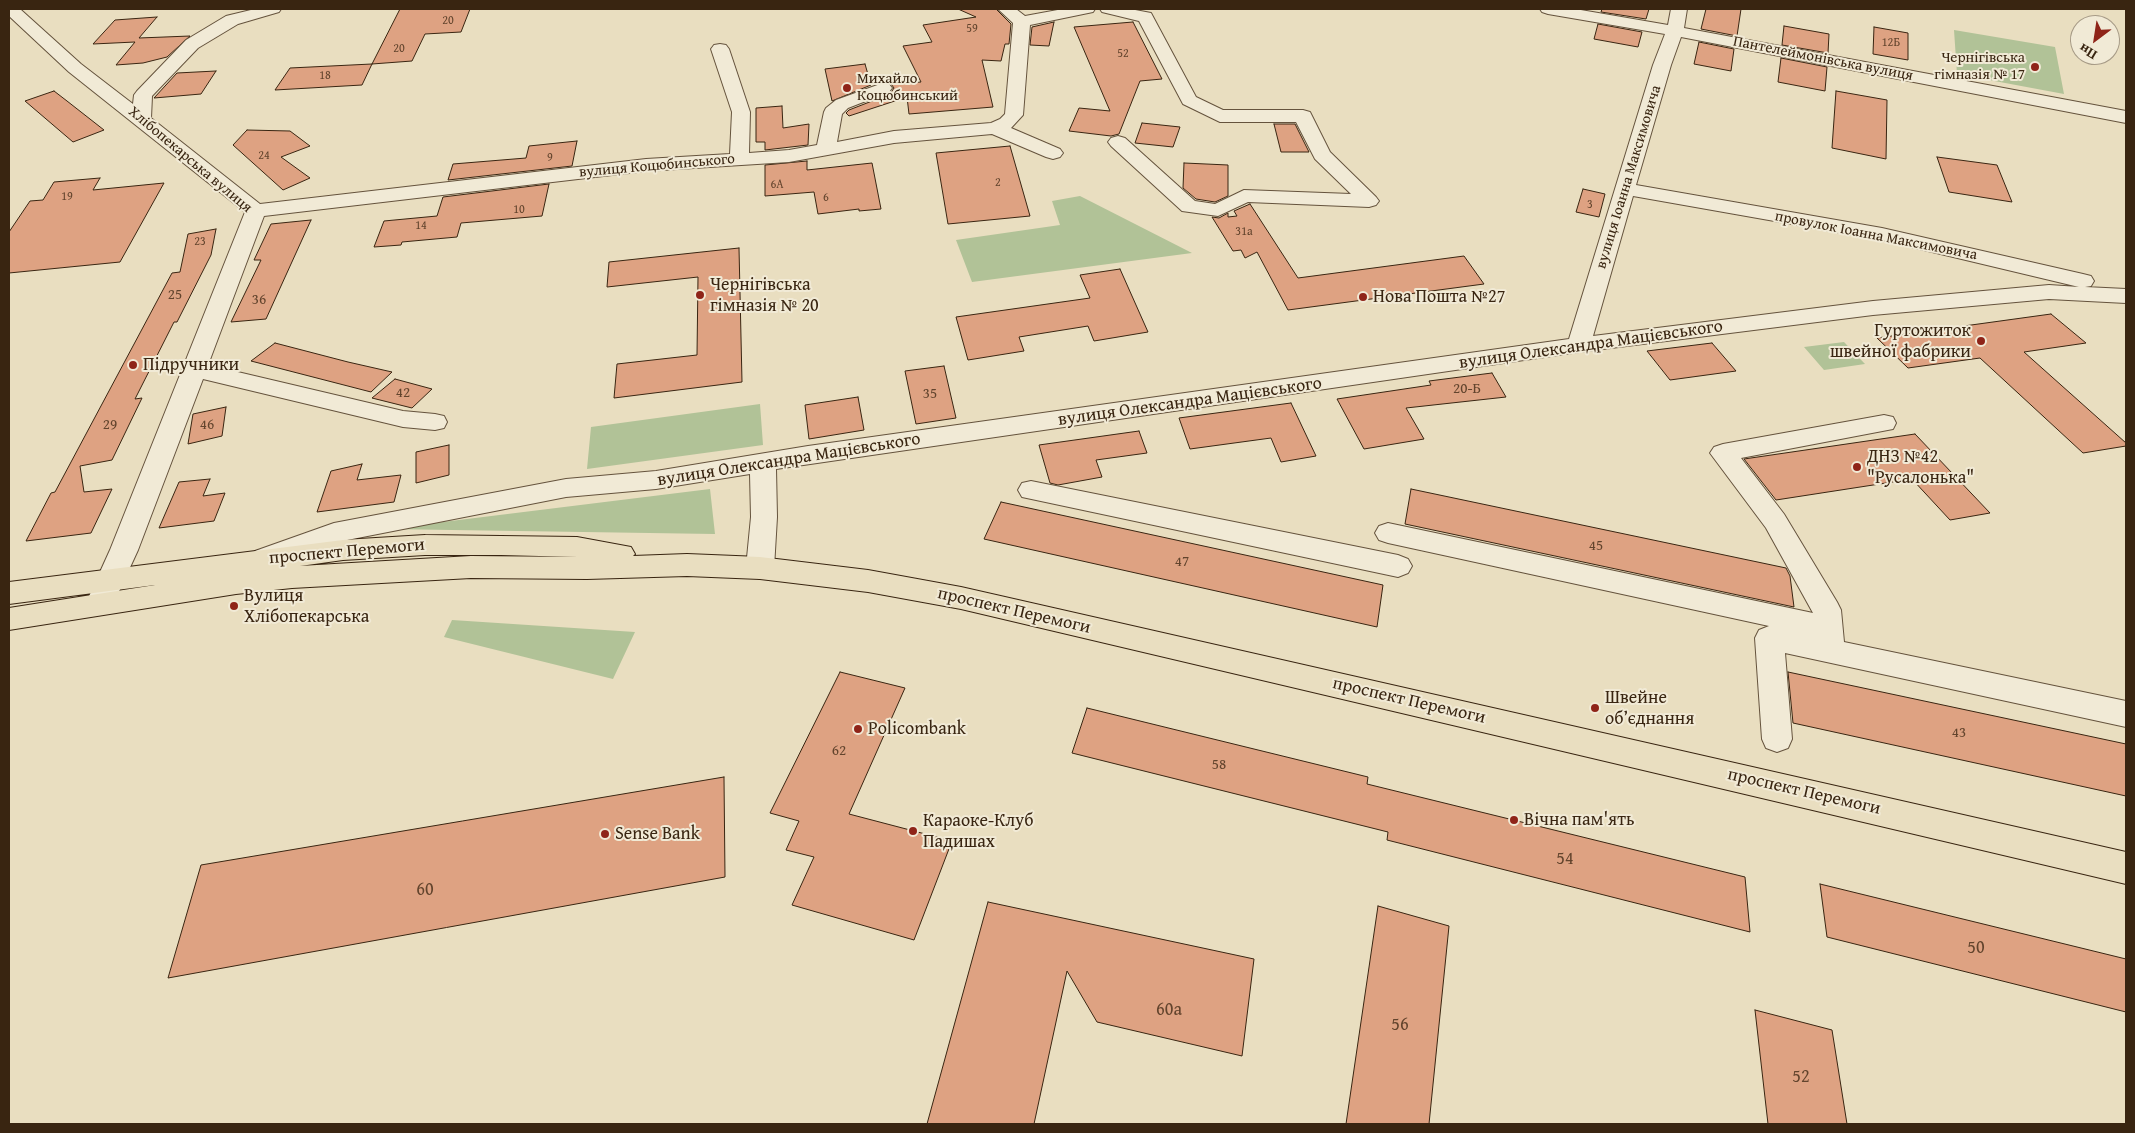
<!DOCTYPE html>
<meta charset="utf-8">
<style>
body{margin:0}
#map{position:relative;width:2135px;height:1133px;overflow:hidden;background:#e9dec0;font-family:"Gentium Book Plus",serif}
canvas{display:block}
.frame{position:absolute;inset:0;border:10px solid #392511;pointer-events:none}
.north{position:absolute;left:2070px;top:15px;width:50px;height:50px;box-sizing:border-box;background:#f1ead6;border:1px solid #a79b87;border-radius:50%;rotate:211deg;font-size:14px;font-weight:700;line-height:20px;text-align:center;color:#392511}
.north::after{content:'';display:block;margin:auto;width:18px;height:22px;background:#8f2418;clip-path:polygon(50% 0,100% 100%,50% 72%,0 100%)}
</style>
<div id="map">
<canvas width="2135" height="1133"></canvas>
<div class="frame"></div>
<div class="north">Пн</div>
</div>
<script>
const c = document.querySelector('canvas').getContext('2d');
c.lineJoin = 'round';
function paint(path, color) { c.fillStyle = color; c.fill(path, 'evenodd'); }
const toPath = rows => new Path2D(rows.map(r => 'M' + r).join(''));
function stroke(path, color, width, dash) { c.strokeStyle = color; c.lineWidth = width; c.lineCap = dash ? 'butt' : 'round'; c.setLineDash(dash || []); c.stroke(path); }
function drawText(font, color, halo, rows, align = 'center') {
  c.font = font + ' "Gentium Book Plus",serif'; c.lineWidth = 4; c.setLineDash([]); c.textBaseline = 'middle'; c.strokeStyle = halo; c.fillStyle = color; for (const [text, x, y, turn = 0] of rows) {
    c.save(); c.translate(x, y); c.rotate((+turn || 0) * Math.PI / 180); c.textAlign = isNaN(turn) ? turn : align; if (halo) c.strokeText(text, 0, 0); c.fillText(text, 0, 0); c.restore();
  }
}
const green = toPath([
 [1954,30,2055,47,2064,94,1957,74],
 [1080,196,1192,253,972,282,956,240,1060,225,1052,201],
 [1844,342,1865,364,1824,370,1804,347],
 [760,404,763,445,587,469,591,427],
 [710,489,715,534,386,529],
 [452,620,635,632,613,679,444,637]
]);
const building = toPath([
 [400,9,470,9,461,32,425,34,412,61,372,64,400,9],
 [958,9,996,9,1011,24,1009,44,1005,44,1001,61,982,60,993,107,909,114,907,97,849,116,846,113,849,110,890,94,894,88,891,84,921,82,903,46,932,42,923,25,976,17,958,9],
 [1602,9,1649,9,1646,19,1601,12,1602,9],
 [1706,9,1741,9,1737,36,1701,29,1706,9],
 [157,17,139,38,190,36,167,57,143,63,116,65,135,42,93,44,115,20,157,17],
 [1054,22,1049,46,1030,45,1032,27,1054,22],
 [1133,22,1162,79,1140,81,1119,134,1111,136,1069,131,1079,108,1110,111,1074,27,1133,22],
 [1598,24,1642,32,1638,47,1594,39,1598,24],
 [1784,26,1829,34,1828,53,1782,45,1784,26],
 [1874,27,1908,33,1908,60,1873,54,1874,27],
 [1699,42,1734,49,1731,71,1694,64,1699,42],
 [1781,58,1827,67,1825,91,1778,82,1781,58],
 [372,64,362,85,275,90,290,68,372,64],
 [865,64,871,85,832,101,825,69,865,64],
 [216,71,201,94,154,98,177,73,216,71],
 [54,91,67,101,104,130,73,142,25,101,54,91],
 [1836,91,1887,100,1886,159,1832,148,1836,91],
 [782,106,783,128,809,124,808,145,765,150,765,142,756,142,756,108,782,106],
 [1142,123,1180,127,1173,147,1135,143,1142,123],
 [1274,124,1295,124,1309,152,1281,152,1274,124],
 [247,130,290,131,310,146,281,157,310,178,283,190,233,145,247,130],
 [577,141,572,166,448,180,453,164,526,158,529,146,577,141],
 [1010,146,1030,216,948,224,936,153,1010,146],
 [1937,157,1997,165,2012,202,1949,192,1937,157],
 [807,161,807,170,872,163,881,209,859,211,859,209,818,214,814,192,765,196,765,165,807,161],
 [1184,163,1228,165,1228,196,1215,202,1196,199,1183,188,1184,163],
 [100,178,93,190,164,183,120,262,9,273,9,232,30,201,43,200,54,182,100,178],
 [549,184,542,216,461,223,457,237,402,242,401,245,374,247,384,221,437,216,443,197,549,184],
 [1583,189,1605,194,1599,217,1576,212,1583,189],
 [1250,204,1298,278,1464,256,1484,284,1288,310,1257,252,1245,258,1241,250,1233,251,1212,217,1219,218,1228,213,1228,217,1237,216,1234,211,1250,204],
 [311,220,266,319,231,322,261,260,254,260,271,224,311,220],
 [216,229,211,255,177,322,174,322,135,399,142,398,112,460,80,466,84,492,112,489,91,533,26,541,51,493,55,492,172,273,180,272,188,234,216,229],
 [739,248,742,382,614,398,617,364,697,355,698,277,607,287,609,262,739,248],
 [1120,269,1148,332,1094,341,1088,326,1019,337,1024,351,968,360,956,317,1090,298,1080,275,1120,269],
 [2051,314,2086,343,2024,352,2126,443,2126,446,2083,453,1980,358,1908,368,1877,338,2051,314],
 [275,343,348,362,392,372,371,392,251,361,275,343],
 [1712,343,1736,371,1670,380,1647,351,1712,343],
 [944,366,956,418,916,424,905,371,944,366],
 [1492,373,1506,397,1406,408,1424,439,1364,449,1337,399,1431,385,1429,381,1492,373],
 [395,379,432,389,412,408,372,398,395,379],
 [858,397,864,430,809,439,805,405,858,397],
 [1291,403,1316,456,1281,462,1271,438,1190,449,1179,418,1291,403],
 [226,407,222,436,188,444,193,414,226,407],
 [1139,431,1147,453,1096,460,1102,477,1058,485,1050,483,1039,445,1139,431],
 [1915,434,1990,513,1950,520,1912,479,1776,500,1744,459,1915,434],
 [449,445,449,475,416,483,416,452,449,445],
 [362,464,357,480,401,475,394,502,317,512,331,471,362,464],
 [210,479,203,496,225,493,214,521,159,528,179,482,210,479],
 [1411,489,1786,568,1790,576,1794,607,1405,524,1411,489],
 [1001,502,1383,585,1377,627,984,539,1001,502],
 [840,672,905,688,849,814,952,841,914,940,792,905,814,857,786,850,799,821,770,813,840,672],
 [1788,672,2126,744,2126,796,1793,723,1788,672],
 [1087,708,1368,777,1367,784,1745,877,1750,932,1387,840,1388,832,1072,753,1087,708],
 [724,777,725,877,168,978,201,865,724,777],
 [1820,884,2126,959,2126,1012,1827,937,1820,884],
 [988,902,1254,959,1242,1056,1097,1022,1067,971,1034,1124,927,1124,988,902],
 [1378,906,1449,926,1429,1124,1346,1124,1378,906],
 [1755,1010,1832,1030,1847,1124,1768,1124,1755,1010]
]);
const minor = toPath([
 [9,9,20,9,81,64,133,104,134,95,137,91,186,40,226,16,255,9,281,9,279,12,238,24,198,48,152,96,151,118,260,204,646,159,730,154,732,112,711,49,714,45,720,44,726,45,729,49,750,112,749,153,789,150,817,145,824,112,826,108,836,100,883,83,889,84,892,88,889,92,848,108,842,114,837,142,894,131,991,123,1000,119,1005,114,1013,23,998,9,1016,9,1025,16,1063,9,1095,9,1093,12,1030,25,1023,115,1011,128,1060,149,1063,153,1060,157,1053,159,1046,157,992,134,894,143,789,162,646,171,264,216,208,365,403,411,435,414,444,416,447,422,444,428,435,430,403,427,203,379,138,550,110,611,100,614,90,611,86,603,110,550,245,212,69,72,9,16,9,9],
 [1100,9,1130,9,1151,13,1196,97,1223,110,1303,110,1310,112,1330,152,1376,197,1379,201,1376,205,1369,207,1248,202,1218,216,1182,211,1111,146,1108,142,1111,138,1118,136,1125,138,1195,201,1215,204,1244,190,1351,194,1315,159,1296,122,1220,122,1183,104,1139,21,1102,12,1100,9],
 [1540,9,1575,9,1668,25,1671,9,1687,9,1684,28,2126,111,2126,123,1681,37,1671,65,1636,185,1882,228,2083,274,2091,276,2094,281,2091,286,2085,287,2126,289,2126,303,2049,299,1873,315,1579,352,776,469,777,517,774,568,770,575,760,579,750,575,746,568,751,517,750,474,656,489,566,497,337,542,265,568,255,565,251,558,255,551,334,523,566,479,656,471,808,446,1569,339,1653,65,1665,34,1548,14,1542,12,1540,9],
 [1633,196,1882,240,2079,287,2049,285,1873,301,1593,336,1633,196],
 [1884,415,1893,417,1896,423,1893,429,1741,458,1784,514,1837,602,1841,610,1844,642,2126,701,2126,727,1785,653,1792,739,1788,748,1777,752,1766,748,1762,739,1755,638,1759,630,1769,626,1388,543,1379,540,1375,533,1379,526,1388,523,1813,613,1766,528,1710,453,1714,447,1723,444,1884,415],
 [1031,481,1398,555,1408,559,1412,566,1408,573,1398,577,1022,497,1018,490,1022,483,1031,481]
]);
const major = toPath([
 [425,535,577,537,631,547,635,554,633,556,687,554,760,557,868,570,961,587,2126,852,2126,884,961,609,868,592,760,579,687,576,587,579,471,578,292,588,236,594,9,630,9,608,155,585,9,604,9,582,343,540,425,535],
 [425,555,501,555,578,557,471,556,300,566,343,560,425,555]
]);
const markers = [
 [2035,67,5,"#8f2418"],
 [847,88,5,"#8f2418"],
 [700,295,5,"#8f2418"],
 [1363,297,5,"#8f2418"],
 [1981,341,5,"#8f2418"],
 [133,365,5,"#8f2418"],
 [1857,467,5,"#8f2418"],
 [234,606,5,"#8f2418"],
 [1595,708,5,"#8f2418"],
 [858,729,5,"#8f2418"],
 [1514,820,5,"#8f2418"],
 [913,831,5,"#8f2418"],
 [605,834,5,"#8f2418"]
];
const farNumbernames = [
 ["20",448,21],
 ["59",972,29],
 ["12Б",1891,43],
 ["20",399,49],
 ["52",1123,54],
 ["18",325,76],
 ["24",264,156],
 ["9",550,158],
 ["2",998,183],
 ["6А",777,185],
 ["19",67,197],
 ["6",826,198],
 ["3",1590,205],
 ["10",519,210],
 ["14",421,226],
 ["31а",1244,232],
 ["23",200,242]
];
const farPoinames = [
 ["Чернігівська",2025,58],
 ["гімназія № 17",2025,75],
 ["Михайло",857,79,"left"],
 ["Коцюбинський",857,96,"left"]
];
const farStreetnames = [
 ["Пантелеймонівська вулиця",1823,59,11],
 ["Хлібопекарська вулиця",190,160,40],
 ["вулиця Коцюбинського",657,166,-5],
 ["вулиця Іоанна Максимовича",1629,177,-73],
 ["провулок Іоанна Максимовича",1876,236,11]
];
const numberNames = [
 ["25",175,295],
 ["36",259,300],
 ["20-Б",1467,389],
 ["42",403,393],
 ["35",930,394],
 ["29",110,425],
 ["46",207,425],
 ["45",1596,546],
 ["47",1182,562],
 ["43",1959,733],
 ["62",839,751],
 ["58",1219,765]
];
const poiNames = [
 ["Чернігівська",710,285],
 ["гімназія № 20",710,306],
 ["Нова Пошта №27",1373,297],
 ["Гуртожиток",1971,331,"right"],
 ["швейної фабрики",1971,352,"right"],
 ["Підручники",143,365],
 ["ДНЗ №42",1867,457],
 ["\"Русалонька\"",1867,478],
 ["Вулиця",244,596],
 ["Хлібопекарська",244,617],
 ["Швейне",1605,698],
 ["об’єднання",1605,719],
 ["Policombank",868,729],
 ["Вічна пам'ять",1524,820],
 ["Караоке-Клуб",923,821],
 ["Падишах",923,842],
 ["Sense Bank",615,834]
];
const streetNames = [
 ["вулиця Олександра Мацієвського",1591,345,-8],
 ["вулиця Олександра Мацієвського",1190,402,-8],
 ["вулиця Олександра Мацієвського",789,460,-9],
 ["проспект Перемоги",347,552,-5],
 ["проспект Перемоги",1014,611,13],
 ["проспект Перемоги",1409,701,13],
 ["проспект Перемоги",1804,792,13]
];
const nearNumbernames = [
 ["54",1565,859],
 ["60",425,890],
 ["50",1976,948],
 ["60а",1169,1010],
 ["56",1400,1025],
 ["52",1801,1077]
];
paint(green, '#b1c297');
paint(building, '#dea282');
stroke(building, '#392511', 1);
stroke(minor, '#65533d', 2);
stroke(major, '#392511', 2);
paint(minor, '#f1ead6');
paint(major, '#e9dec0');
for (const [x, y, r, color] of markers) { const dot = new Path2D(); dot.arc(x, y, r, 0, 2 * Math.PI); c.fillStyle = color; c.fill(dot); stroke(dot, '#f1ead6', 2); }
drawText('12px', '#62442d', null, farNumbernames);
drawText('15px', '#392511', '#f1ead6', farPoinames, 'right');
drawText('15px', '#392511', '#f1ead6', farStreetnames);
drawText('15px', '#62442d', null, numberNames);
drawText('18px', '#392511', '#f1ead6', poiNames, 'left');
drawText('18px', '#392511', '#f1ead6', streetNames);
drawText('18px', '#62442d', null, nearNumbernames);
</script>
